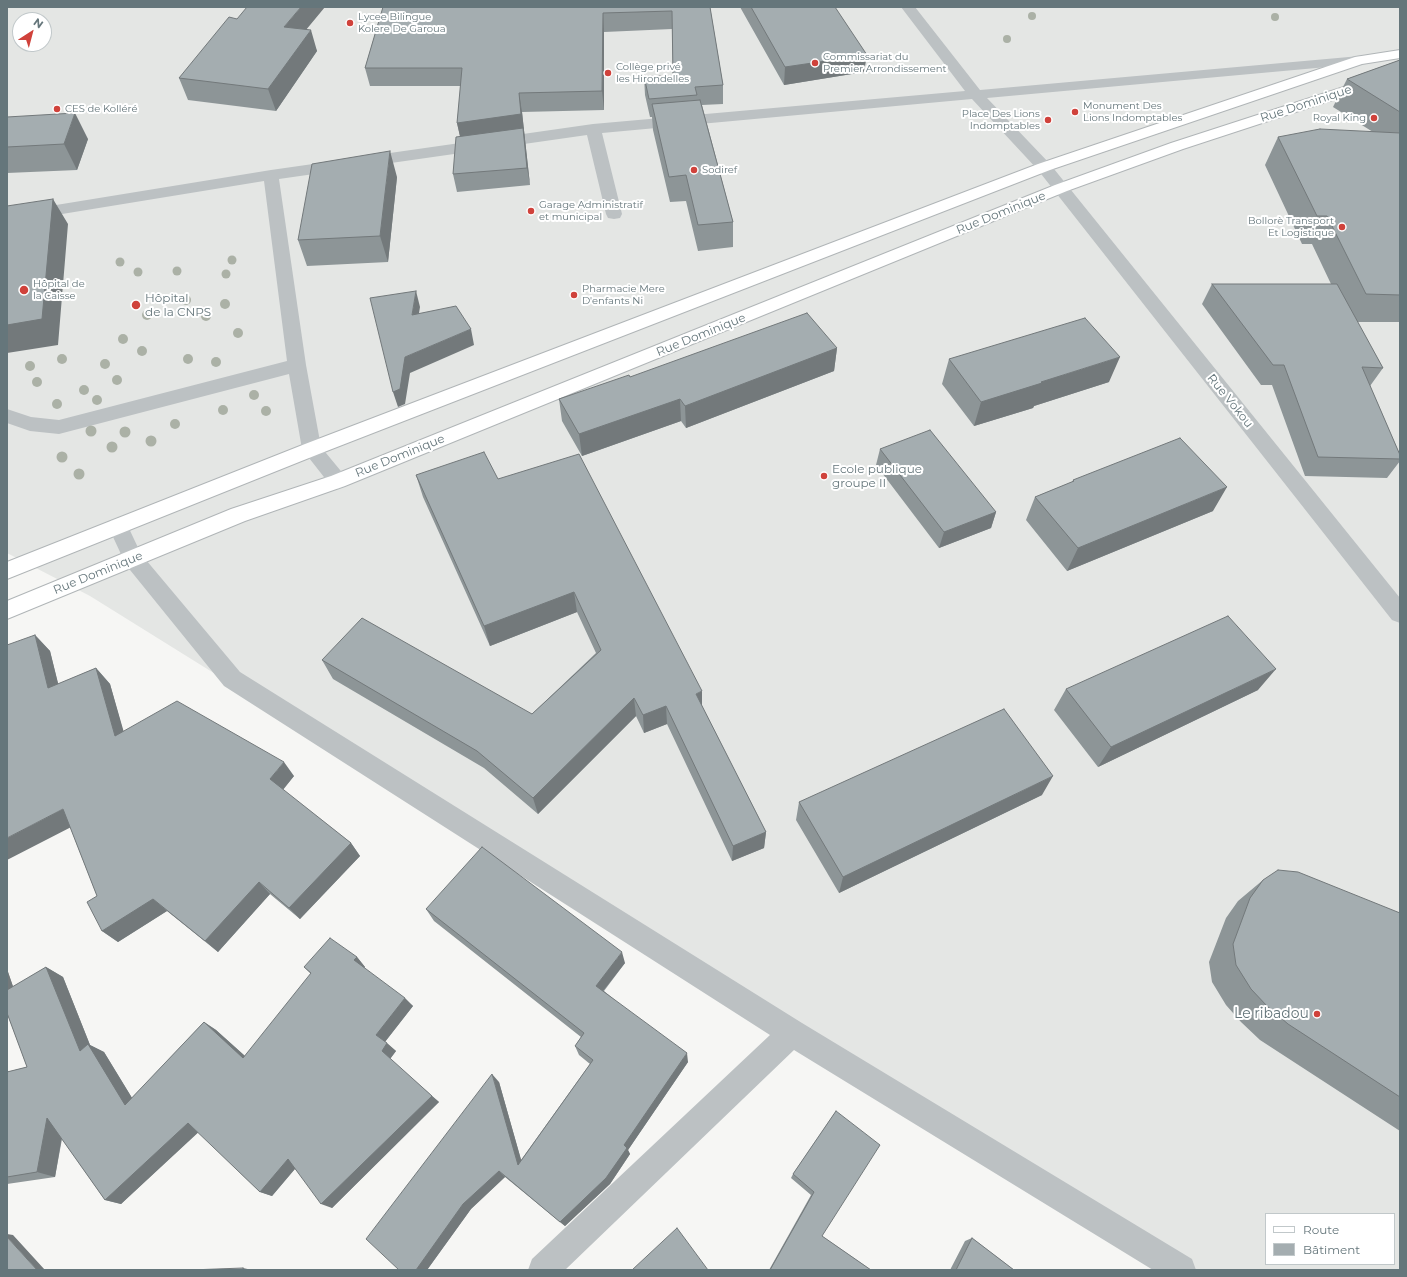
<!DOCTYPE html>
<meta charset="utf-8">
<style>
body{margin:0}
#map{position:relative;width:1407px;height:1277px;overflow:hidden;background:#f6f6f4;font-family:Montserrat,sans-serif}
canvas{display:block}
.frame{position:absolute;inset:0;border:8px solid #65767b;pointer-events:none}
.legend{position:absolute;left:1265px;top:1213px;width:130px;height:52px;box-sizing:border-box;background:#fff;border:1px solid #c1c8ca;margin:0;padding:5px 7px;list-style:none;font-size:12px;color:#65767b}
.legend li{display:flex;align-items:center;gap:8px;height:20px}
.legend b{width:20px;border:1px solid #c1c8ca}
.north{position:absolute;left:12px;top:12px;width:40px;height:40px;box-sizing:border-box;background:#fff;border:1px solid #c1c8ca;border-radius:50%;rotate:36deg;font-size:11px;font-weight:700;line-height:16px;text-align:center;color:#65767b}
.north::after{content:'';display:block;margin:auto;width:14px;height:18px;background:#d0423b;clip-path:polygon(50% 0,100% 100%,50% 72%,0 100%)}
</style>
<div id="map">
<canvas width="1407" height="1277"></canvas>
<div class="frame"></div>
<ul class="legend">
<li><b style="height:5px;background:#fff"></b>Route</li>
<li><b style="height:11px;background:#a4adb0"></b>Bâtiment</li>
</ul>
<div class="north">N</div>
</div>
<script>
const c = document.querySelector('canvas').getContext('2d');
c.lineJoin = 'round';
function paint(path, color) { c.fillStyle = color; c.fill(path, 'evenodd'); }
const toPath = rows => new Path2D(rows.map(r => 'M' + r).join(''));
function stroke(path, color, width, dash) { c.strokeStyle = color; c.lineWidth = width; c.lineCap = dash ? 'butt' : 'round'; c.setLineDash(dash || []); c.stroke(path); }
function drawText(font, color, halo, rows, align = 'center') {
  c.font = font + ' Montserrat,sans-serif'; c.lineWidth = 4; c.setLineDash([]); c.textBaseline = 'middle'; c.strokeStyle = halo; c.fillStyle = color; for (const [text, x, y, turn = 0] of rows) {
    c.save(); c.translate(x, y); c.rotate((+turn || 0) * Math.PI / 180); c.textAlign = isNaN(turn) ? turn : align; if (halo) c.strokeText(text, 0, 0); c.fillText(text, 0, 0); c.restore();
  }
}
const built = toPath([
 [7,7,1400,7,1400,1270,1181,1270,792,1033,90,596,7,553],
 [20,20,44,20,44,44,20,44],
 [1266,1214,1394,1214,1394,1264,1266,1264]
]);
const minor = toPath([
 [901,7,915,7,980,90,1360,56,1365,57,1367,60,1365,63,1360,64,987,98,1050,164,1400,598,1400,623,1392,620,1038,170,972,99,602,133,622,214,620,218,614,219,608,218,606,214,587,135,279,179,306,365,321,447,345,476,348,481,345,486,338,489,331,486,302,449,289,374,59,434,30,431,7,423,7,409,31,417,59,420,287,361,264,181,7,223,7,213,271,170,593,124,965,91,901,7],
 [118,518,125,520,141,554,240,672,802,1023,1192,1259,1196,1270,1153,1270,794,1050,565,1270,528,1270,532,1259,770,1035,224,686,126,565,108,526,111,520,118,518]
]);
const major = toPath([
 [1400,50,1400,58,1362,64,1050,170,319,454,7,579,7,562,305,444,1038,164,1355,57,1400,50],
 [1400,72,1400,80,1366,89,1183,149,1067,191,345,486,245,521,7,619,7,601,231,509,331,476,1055,185,1171,143,1356,83,1400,72]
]);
const trees = [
 [1032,16,4],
 [1275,17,4],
 [1007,39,4],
 [232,260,4.5],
 [120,262,4.5],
 [177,271,4.5],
 [138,272,4.5],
 [226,274,4.5],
 [186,300,5],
 [225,304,5],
 [147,315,5],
 [206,316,5],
 [238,333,5],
 [123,339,5],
 [142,351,5],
 [62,359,5],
 [188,359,5],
 [216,362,5],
 [105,364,5],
 [30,366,5],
 [117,380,5],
 [37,382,5],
 [84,390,5],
 [254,395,5],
 [97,400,5],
 [57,404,5],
 [223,410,5],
 [266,411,5],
 [175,424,5],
 [91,431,5.5],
 [125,432,5.5],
 [151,441,5.5],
 [112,447,5.5],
 [62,457,5.5],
 [79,474,5.5]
];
const wall = toPath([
 [383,7,710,7,723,85,723,104,702,105,733,222,733,247,698,251,686,201,670,202,653,130,652,117,650,117,645,95,644,76,673,76,672,29,604,32,604,110,522,112,530,185,457,192,453,174,460,136,457,123,461,86,370,86,365,68],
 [740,7,835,7,864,72,784,85],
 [237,19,306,29,317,51,276,111,188,100,179,78],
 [1400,60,1400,322,1357,322,1383,368,1370,386,1400,455,1400,461,1387,478,1305,476,1272,385,1261,385,1202,304,1212,284,1331,284,1312,244,1302,244,1265,165,1278,137,1373,132,1333,107,1347,79],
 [7,117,88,139,77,170,7,173],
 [397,177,388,262,307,266,298,240],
 [837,348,834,371,686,428,681,421,582,456,562,421,559,399,630,377],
 [949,359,1109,382,1034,406,1033,408,974,426,942,384],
 [880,449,996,512,991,528,939,548,876,465],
 [416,475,498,479,702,706,766,832,764,848,732,861,667,724,644,733,636,716,538,814,484,768,333,679,322,660,532,714,596,653,577,612,490,646,423,497],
 [1073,480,1213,511,1067,571,1026,520,1035,497,1072,482],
 [35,635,50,651,58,684,96,668,110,684,123,731,294,776,283,790,351,843,360,856,300,919,270,894,218,952,167,911,118,942,102,931,97,896,70,827],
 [1066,689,1258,690,1098,767,1054,710],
 [1042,795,839,893,796,820,799,802],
 [1263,880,1400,913,1400,1131,1260,1040,1241,1022,1226,1005,1212,982,1209,962,1226,918,1238,901],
 [426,909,625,963,604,991,688,1062,628,1150,630,1154,610,1184,565,1226,505,1177,471,1209,427,1270,399,1270,499,1082,521,1160,590,1064,579,1055,575,1046,581,1037,434,921],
 [357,957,365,967,364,968,413,1006,385,1042,396,1051,390,1059,439,1102,332,1208,295,1169,272,1196,260,1192,198,1132,121,1204,105,1200,62,1139,55,1177,7,1184,7,1072,27,1067,7,1013,7,969,13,987,46,967,63,977,90,1045,104,1052,132,1098,204,1022,216,1030,245,1056,311,974,304,967],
 [836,1111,822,1236,871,1270,769,1270,811,1195,791,1178,793,1174],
 [972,1238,1014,1270,950,1270,965,1241]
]);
const shadedWall = toPath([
 [301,7,325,7,291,48,284,27],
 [603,13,604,32,604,110,602,91],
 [311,30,317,51,276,111,268,89],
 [867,55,864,72,784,85,785,67],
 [519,93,522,112,530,185,527,168,461,141,457,123],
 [75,113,88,139,77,170,64,144],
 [390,151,397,177,388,262,380,236],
 [53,199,68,224,58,345,7,353,7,325],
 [416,291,420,307,416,331,412,315],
 [471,329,474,345,410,373,405,404,398,407,393,392,405,357],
 [837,348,834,371,686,428,685,406],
 [1120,357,1109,382,1034,406,1033,408,974,426,981,402,1041,382],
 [680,399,681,421,582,456,579,434],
 [1227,487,1213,511,1067,571,1078,548],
 [996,512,991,528,939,548,944,532],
 [574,592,577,612,490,646,484,626],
 [35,635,50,651,63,703,48,688],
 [96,668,110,684,129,750,115,736],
 [1276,669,1258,690,1098,767,1111,747],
 [702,691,702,710,696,694],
 [634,698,636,716,538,814,533,798],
 [666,706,667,724,644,733,643,715],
 [284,762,294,776,280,793,270,779],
 [1053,776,1042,795,839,893,843,877],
 [63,809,79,823,7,860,7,838],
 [766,832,764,848,732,861,733,846],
 [351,843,360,856,300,919,289,908],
 [259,882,270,894,218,952,205,941],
 [153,899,167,911,118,942,102,931],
 [622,952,625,963,599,996,596,986],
 [357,957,365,967,363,970,354,960],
 [46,967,63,977,90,1045,104,1052,140,1111,125,1105,80,1051],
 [7,969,15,992,7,996],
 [405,998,413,1006,384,1043,376,1035],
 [204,1022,216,1030,255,1065,243,1058],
 [387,1043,396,1051,390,1059,382,1051],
 [687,1053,688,1062,628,1150,630,1154,610,1184,565,1226,560,1222,624,1145],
 [492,1074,499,1082,524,1170,518,1165],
 [432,1096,439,1102,332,1208,321,1204],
 [47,1118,64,1124,55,1177,37,1172],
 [188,1123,202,1129,121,1204,105,1200],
 [288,1159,299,1164,272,1196,260,1192],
 [499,1171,505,1177,471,1209,427,1270,416,1270,463,1204],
 [7,1234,13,1235,45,1270,37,1270,7,1237],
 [243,1268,252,1270,243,1270]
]);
const building = toPath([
 [247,7,301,7,284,27,311,30,268,89,179,78,229,17,237,19,247,7],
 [383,7,710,7,723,85,695,87,697,95,649,99,644,76,673,76,672,11,603,13,602,91,519,93,521,114,457,123,462,68,365,68,383,7],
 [751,7,835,7,867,55,785,67,751,7],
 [1400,60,1400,112,1347,79,1400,60],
 [700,100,733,222,698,225,686,175,669,177,652,104,700,100],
 [75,113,64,144,7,147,7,117,75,113],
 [523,128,527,168,453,174,456,137,523,128],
 [1320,129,1400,133,1400,169,1399,169,1400,170,1400,220,1399,220,1400,221,1400,295,1366,294,1327,216,1317,216,1278,137,1320,129],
 [390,151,380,236,298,240,312,164,390,151],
 [53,199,42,319,7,325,7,206,53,199],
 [1212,284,1337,284,1383,368,1362,367,1400,455,1400,459,1318,457,1284,365,1273,365,1212,284],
 [416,291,412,315,456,306,471,329,405,357,400,389,393,392,370,298,416,291],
 [807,313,837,348,685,406,680,399,579,434,559,399,629,375,630,377,807,313],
 [1085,318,1120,357,1041,382,1042,383,981,402,949,359,1085,318],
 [930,430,996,512,944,532,880,449,930,430],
 [1180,438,1227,487,1078,548,1035,497,1074,481,1073,480,1180,438],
 [484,452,498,479,579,454,702,691,696,694,766,832,733,846,666,706,643,715,634,698,533,798,477,751,322,660,362,618,532,714,601,650,574,592,484,626,416,475,484,452],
 [1228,616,1276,669,1111,747,1066,689,1228,616],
 [35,635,48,688,96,668,115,736,177,701,284,762,270,779,351,843,289,908,259,882,205,941,153,899,102,931,87,902,97,896,63,809,7,838,7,645,35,635],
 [1004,709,1053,776,843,877,799,802,1004,709],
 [482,847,622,952,596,986,687,1053,624,1145,627,1148,606,1178,560,1222,499,1171,463,1204,416,1270,399,1270,366,1239,492,1074,518,1165,593,1060,575,1046,584,1033,426,909,482,847],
 [1278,870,1298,872,1400,913,1400,1097,1288,1024,1267,1006,1251,989,1236,965,1233,944,1250,898,1263,880,1278,870],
 [330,938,357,957,354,960,405,998,376,1035,387,1043,382,1051,432,1096,321,1204,288,1159,260,1192,188,1123,105,1200,47,1118,37,1172,7,1177,7,1072,27,1067,7,1013,7,990,46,967,80,1051,88,1044,125,1105,204,1022,243,1058,311,973,304,967,330,938],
 [836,1111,880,1145,822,1236,871,1270,770,1270,814,1192,793,1174,836,1111],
 [677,1228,708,1270,632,1270,677,1228],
 [7,1237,37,1270,7,1270,7,1237],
 [972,1238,1014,1270,956,1270,972,1238],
 [243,1268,243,1270,190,1270,243,1268]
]);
const markers = [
 [350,23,4,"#d0423b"],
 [815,63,4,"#d0423b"],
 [608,73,4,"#d0423b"],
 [57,109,4,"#d0423b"],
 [1075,112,4,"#d0423b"],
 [1374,118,4,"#d0423b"],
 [1048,120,4,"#d0423b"],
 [694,170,4,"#d0423b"],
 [531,211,4,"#d0423b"],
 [1342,227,4,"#d0423b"],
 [24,290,5,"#d0423b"],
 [574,295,4,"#d0423b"],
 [136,305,5,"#d0423b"],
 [824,476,4,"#d0423b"],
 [1317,1014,4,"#d0423b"]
];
const farPoinames = [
 ["Lycee Bilingue",358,17],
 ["Kolere De Garoua",358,29],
 ["Commissariat du",823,57],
 ["Premier Arrondissement",823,69],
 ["Collège privé",616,67],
 ["les Hirondelles",616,79],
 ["Monument Des",1083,106],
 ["Lions Indomptables",1083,118],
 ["CES de Kolléré",65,109],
 ["Place Des Lions",1040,114,"right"],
 ["Indomptables",1040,126,"right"],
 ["Royal King",1366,118,"right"],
 ["Sodiref",702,170],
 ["Garage Administratif",539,205],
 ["et municipal",539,217],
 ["Bollorè Transport",1334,221,"right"],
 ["Et Logistique",1334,233,"right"],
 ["Hôpital de",33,284],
 ["la Caisse",33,296],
 ["Pharmacie Mere",582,289],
 ["D'enfants Ni",582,301]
];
const streetNames = [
 ["Rue Dominique",1306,104,-18],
 ["Rue Dominique",1001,213,-22],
 ["Rue Dominique",701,335,-22],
 ["Rue Vokou",1230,401,51],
 ["Rue Dominique",400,456,-22],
 ["Rue Dominique",98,573,-22]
];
const poiNames = [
 ["Hôpital",145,298],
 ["de la CNPS",145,312],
 ["Ecole publique",832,469],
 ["groupe II",832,483]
];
const nearPoinames = [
 ["Le ribadou",1309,1014]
];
paint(built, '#e4e6e4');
stroke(major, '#b0b5b7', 2);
paint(minor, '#bcc1c3');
paint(major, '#fff');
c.fillStyle = '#abb1a6';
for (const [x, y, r] of trees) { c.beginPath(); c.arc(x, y, r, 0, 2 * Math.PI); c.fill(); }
paint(wall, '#8d9597');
paint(shadedWall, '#73797b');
paint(building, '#a4adb0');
stroke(building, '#73797b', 1);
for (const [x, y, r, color] of markers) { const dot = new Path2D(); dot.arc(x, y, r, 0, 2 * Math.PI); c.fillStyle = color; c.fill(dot); stroke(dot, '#fff', 1.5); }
drawText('10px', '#65767b', '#fff', farPoinames, 'left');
drawText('12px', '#65767b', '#fff', streetNames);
drawText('12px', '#65767b', '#fff', poiNames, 'left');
drawText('14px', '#65767b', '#fff', nearPoinames, 'right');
</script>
